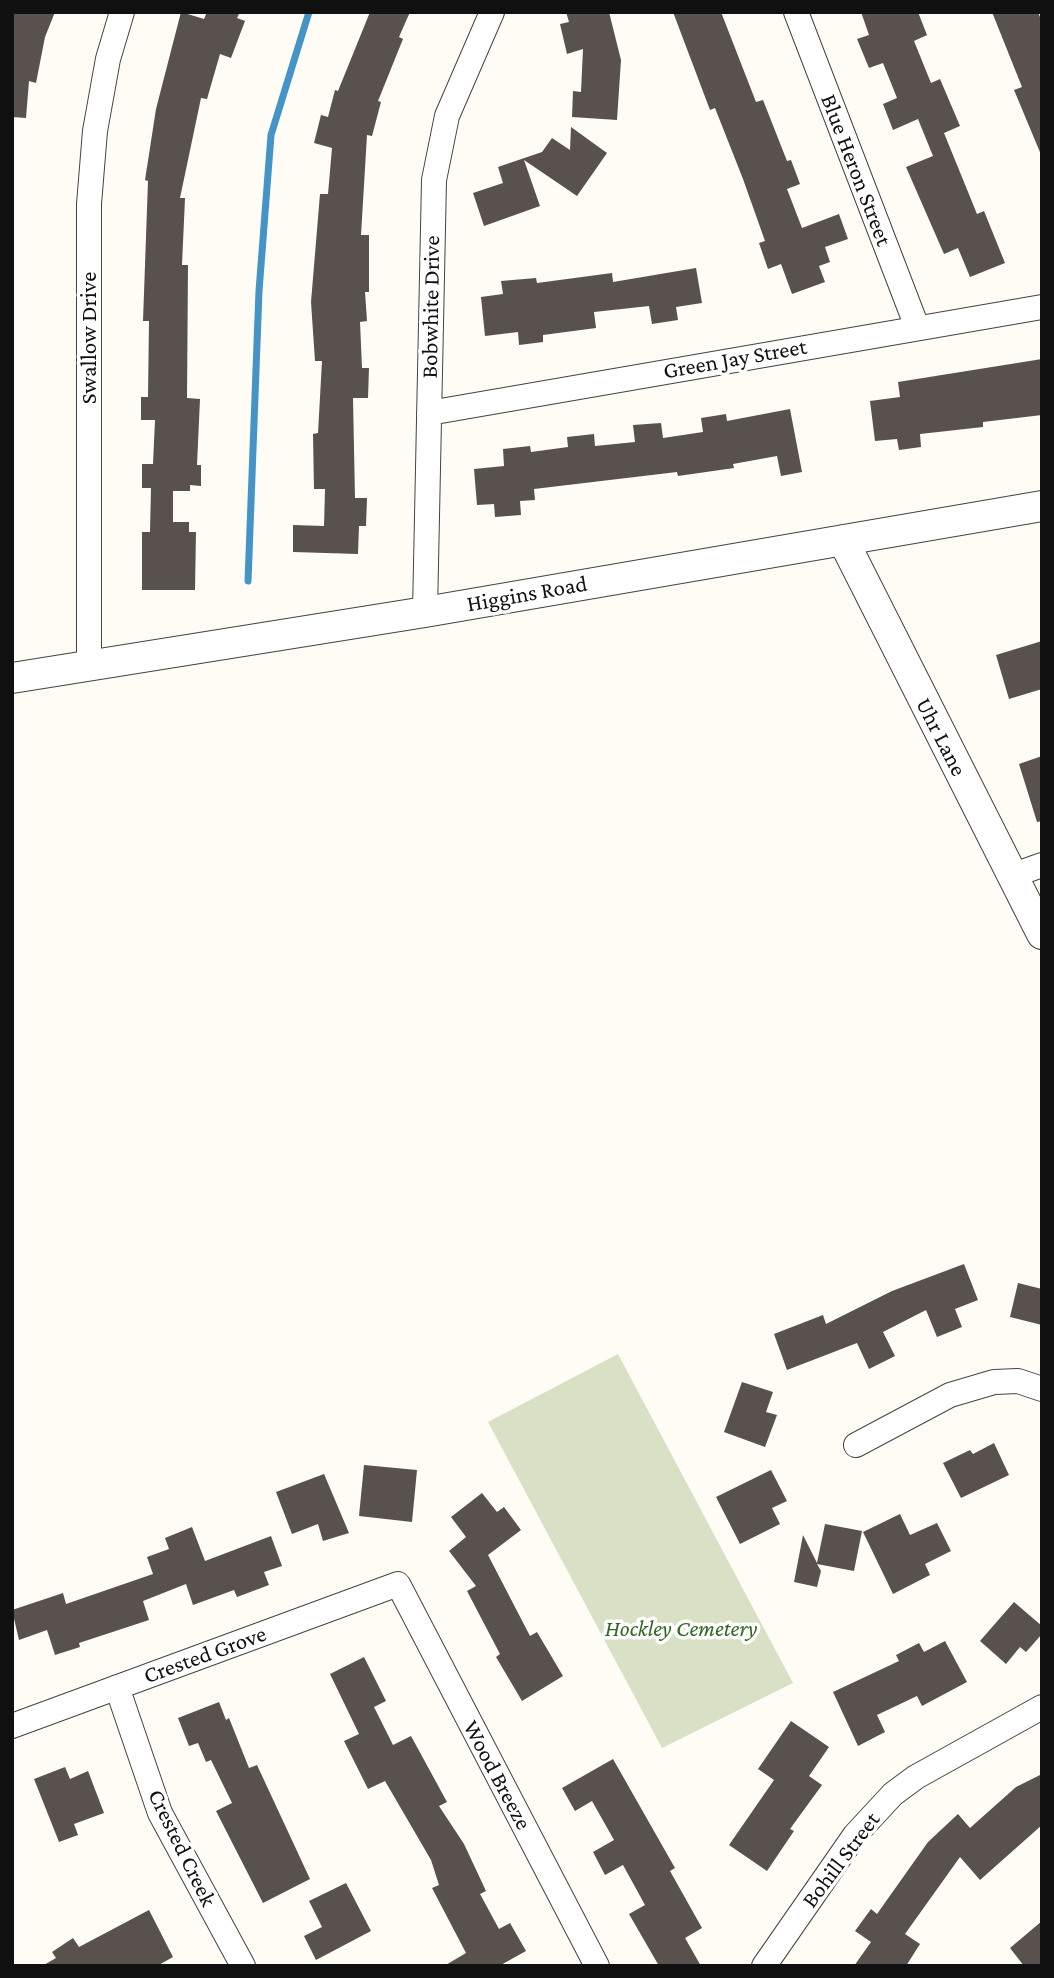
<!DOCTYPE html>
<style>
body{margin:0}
#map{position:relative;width:1054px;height:1978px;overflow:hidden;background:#fefcf4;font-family:"Crimson Pro",serif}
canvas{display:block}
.frame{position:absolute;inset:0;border:14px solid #101010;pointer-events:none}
</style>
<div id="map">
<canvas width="1054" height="1978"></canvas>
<div class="frame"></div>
</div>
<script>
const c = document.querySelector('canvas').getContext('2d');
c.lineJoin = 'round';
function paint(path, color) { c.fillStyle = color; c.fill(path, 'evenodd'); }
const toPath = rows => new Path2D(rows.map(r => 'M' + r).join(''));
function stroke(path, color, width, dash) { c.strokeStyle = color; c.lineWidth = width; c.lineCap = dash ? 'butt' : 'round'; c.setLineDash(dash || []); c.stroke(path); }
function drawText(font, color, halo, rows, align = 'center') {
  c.font = font + ' "Crimson Pro",serif'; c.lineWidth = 7; c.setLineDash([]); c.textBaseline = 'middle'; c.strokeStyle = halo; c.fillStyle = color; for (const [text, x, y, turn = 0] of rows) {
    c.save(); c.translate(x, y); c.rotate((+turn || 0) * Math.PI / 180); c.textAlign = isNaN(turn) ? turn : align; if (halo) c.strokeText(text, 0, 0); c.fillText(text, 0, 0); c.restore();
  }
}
const cemetery = toPath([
 [618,1354,793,1683,662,1748,488,1422]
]);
const stream = toPath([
 [248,581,259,291,271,135,309,12]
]);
const building = toPath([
 [12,12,55,12,45,37,36,83,29,81,26,118,12,117],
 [181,12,204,19,207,12,240,12,237,18,245,21,231,58,220,54,207,99,201,98,180,198,185,198,182,265,188,265,187,398,200,399,197,465,201,465,201,486,190,485,190,491,173,491,173,522,189,522,189,532,196,532,195,590,142,590,142,532,150,532,151,488,142,488,142,464,153,464,155,420,141,420,141,397,148,397,149,321,143,321,148,181,145,180,156,109],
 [370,12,410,12,399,37,403,39,378,101,381,102,372,136,367,135,361,235,369,235,369,292,365,292,367,321,360,322,362,368,369,368,368,398,353,398,355,498,367,498,366,526,359,526,358,554,293,552,293,525,324,526,325,489,314,489,313,434,318,433,322,361,315,361,311,302,320,194,328,194,332,148,314,143,321,115,328,117,335,90,338,91],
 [566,12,609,12,621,60,617,120,572,117,573,91,581,92,583,49,567,54,560,24,569,22],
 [673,12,721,12,756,102,763,100,787,161,791,160,800,184,787,189,802,228,839,214,848,239,825,247,830,262,819,266,825,282,792,294,781,264,768,269,759,243,765,241,743,179,715,108,710,110],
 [861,12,918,12,927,35,914,41,931,83,940,79,960,126,944,133,977,214,984,211,1005,263,970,277,958,248,944,254,906,167,933,156,918,119,893,130,883,104,897,98,883,63,869,68,857,39,869,35],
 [992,12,1038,12,1042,22,1042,157,1014,90,1022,87],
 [571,127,607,153,577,196,524,160,540,206,484,226,473,193,503,183,498,167,542,152,552,138,570,150],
 [696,268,702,303,676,307,678,320,652,324,649,306,594,312,596,328,543,335,543,342,519,345,518,332,485,336,481,297,503,294,501,281,536,278,537,283,612,273,613,282],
 [1042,359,1042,415,983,422,983,427,920,434,921,447,899,450,897,439,875,441,870,401,900,397,898,382],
 [790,409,802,472,781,476,777,456,733,464,734,468,678,476,677,472,534,489,535,500,520,501,521,515,495,517,494,504,477,505,474,469,504,466,503,449,530,446,531,452,568,447,567,437,594,434,595,446,635,442,633,425,661,423,663,438,703,432,701,418,726,414,727,421],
 [1042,641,1042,689,1009,699,996,655],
 [1042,756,1042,821,1037,822,1019,764],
 [964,1264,978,1300,955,1309,962,1327,937,1337,926,1310,883,1332,895,1356,869,1369,857,1343,787,1370,774,1334,823,1315,826,1324,892,1291],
 [1018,1283,1042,1289,1042,1325,1010,1317],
 [742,1382,773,1392,766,1412,777,1415,765,1447,724,1432],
 [994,1443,1009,1475,961,1498,943,1463,970,1450,973,1454],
 [364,1465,417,1470,412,1522,359,1516],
 [771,1470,787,1501,772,1508,780,1524,740,1544,716,1497],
 [324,1474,349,1533,323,1541,318,1524,292,1534,276,1492],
 [482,1493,497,1512,504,1507,521,1530,488,1555,530,1636,537,1632,563,1676,522,1701,496,1657,500,1654,467,1591,476,1586,449,1551,466,1537,451,1517],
 [900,1514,910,1535,937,1523,951,1551,925,1564,930,1575,893,1594,863,1532],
 [825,1524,862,1531,854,1571,817,1564,821,1571,817,1587,794,1582,803,1535,817,1563],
 [192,1527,205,1561,271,1536,282,1566,264,1572,269,1585,237,1597,234,1590,193,1605,186,1584,143,1601,149,1620,79,1643,80,1647,55,1655,47,1630,19,1640,12,1610,63,1593,66,1604,153,1574,147,1557,169,1549,165,1538],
 [1014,1602,1042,1626,1042,1634,1026,1652,1020,1647,1006,1664,980,1641],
 [945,1641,967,1682,922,1706,917,1696,877,1715,885,1732,858,1746,833,1692,899,1661,896,1655,919,1643,924,1652],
 [364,1657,386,1701,374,1707,393,1745,411,1736,447,1802,439,1806,464,1844,486,1891,480,1894,499,1929,510,1923,526,1951,499,1966,444,1966,466,1953,432,1888,439,1885,431,1860,385,1781,368,1789,344,1741,359,1734,330,1674],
 [219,1702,226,1720,229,1718,249,1768,257,1765,310,1879,263,1903,216,1811,232,1803,211,1760,206,1762,198,1743,189,1746,178,1718],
 [791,1721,829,1747,809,1776,822,1785,790,1829,794,1831,767,1871,729,1845,774,1780,758,1769],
 [613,1759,675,1868,670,1871,702,1928,685,1938,701,1966,659,1966,629,1914,645,1905,623,1865,605,1875,593,1852,614,1840,592,1801,575,1811,562,1788],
 [65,1767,70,1779,88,1771,104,1813,74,1824,78,1835,59,1842,34,1779],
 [1042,1774,1042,1825,980,1880,960,1857,905,1934,920,1944,906,1966,854,1966,871,1942,855,1931,871,1909,877,1914,928,1842,958,1814,970,1828,1016,1787],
 [346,1883,371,1931,316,1960,304,1936,322,1927,309,1901],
 [149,1910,173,1957,157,1966,42,1966,56,1958,52,1952,73,1938,79,1947],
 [1042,1921,1042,1966,1024,1966,1010,1948]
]);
const minor = toPath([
 [796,12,917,327],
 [429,413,1042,307],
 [425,612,434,180,447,116,492,12],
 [89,667,89,204,95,131,108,59,122,12],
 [1011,876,1042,865],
 [856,1445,950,1395,994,1382,1018,1381,1042,1389],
 [117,1687,160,1813,243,1966],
 [12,1726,398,1584,597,1966],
 [764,1966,855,1835,893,1794,916,1777,1042,1707]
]);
const tertiary = toPath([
 [843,540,1042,934],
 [12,678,425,612,1042,506]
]);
const streetNames = [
 ["Blue Heron Street",856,170,69],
 ["Bobwhite Drive",431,307,-89],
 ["Swallow Drive",89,338,-90],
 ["Green Jay Street",735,359,-10],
 ["Higgins Road",527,594,-10],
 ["Uhr Lane",941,737,63],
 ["Crested Grove",205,1655,-20],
 ["Wood Breeze",497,1775,62],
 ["Crested Creek",182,1848,64],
 ["Bohill Street",841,1860,-53]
];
const parkNames = [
 ["Hockley Cemetery",681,1629]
];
paint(cemetery, '#d8e1c5');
stroke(stream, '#4594c7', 7);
paint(building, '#59514d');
stroke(minor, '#434343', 26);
stroke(tertiary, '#434343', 32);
stroke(minor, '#fff', 24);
stroke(tertiary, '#fff', 30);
drawText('23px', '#101010', '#fff', streetNames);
drawText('italic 23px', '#316622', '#fff', parkNames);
</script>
